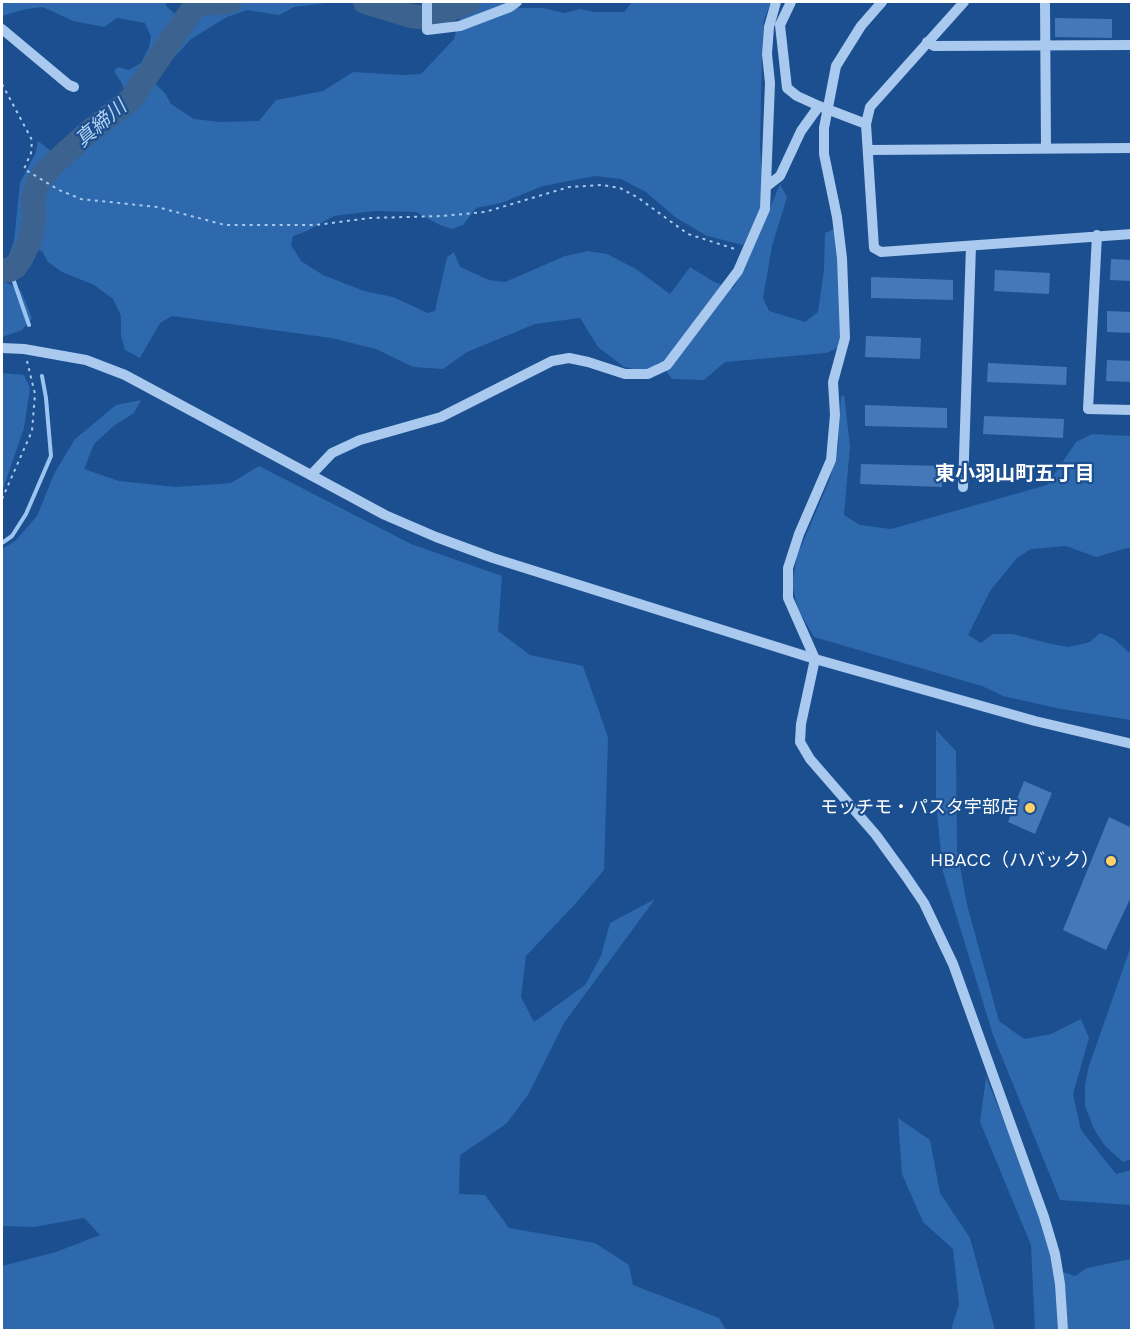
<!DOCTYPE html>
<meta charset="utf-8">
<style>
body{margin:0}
#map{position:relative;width:1133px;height:1332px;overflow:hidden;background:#1b4f8f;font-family:"Work Sans",sans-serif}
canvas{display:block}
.frame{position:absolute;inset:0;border:3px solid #fff;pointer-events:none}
</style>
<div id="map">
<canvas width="1133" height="1332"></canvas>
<div class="frame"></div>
</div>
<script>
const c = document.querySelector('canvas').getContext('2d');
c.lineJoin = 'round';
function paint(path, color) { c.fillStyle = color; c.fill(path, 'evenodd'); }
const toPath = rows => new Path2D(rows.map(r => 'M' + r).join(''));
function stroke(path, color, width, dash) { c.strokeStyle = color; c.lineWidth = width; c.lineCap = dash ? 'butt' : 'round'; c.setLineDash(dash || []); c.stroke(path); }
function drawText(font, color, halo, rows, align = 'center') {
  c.font = font + ' "Work Sans","Noto Sans JP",sans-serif'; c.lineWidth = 4.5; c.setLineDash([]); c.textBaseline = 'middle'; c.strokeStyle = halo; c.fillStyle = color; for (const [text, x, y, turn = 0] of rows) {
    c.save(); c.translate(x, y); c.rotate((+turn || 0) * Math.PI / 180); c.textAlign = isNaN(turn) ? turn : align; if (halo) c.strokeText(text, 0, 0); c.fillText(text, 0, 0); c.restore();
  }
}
const green = toPath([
 [2,2,165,2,167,7,175,14,193,2,335,2,294,7,279,15,247,10,227,17,191,39,157,76,150,79,165,93,171,104,194,119,220,122,259,121,276,100,323,91,353,72,401,75,421,74,454,39,460,18,449,6,455,2,513,2,515,8,543,8,564,13,580,9,595,12,624,12,632,2,771,2,764,20,762,51,760,147,763,188,760,211,743,245,707,236,675,217,646,192,621,179,595,176,543,186,501,203,476,208,463,225,452,229,440,225,416,212,374,211,334,216,307,231,293,236,291,245,301,261,323,275,364,291,393,297,428,313,435,311,447,257,454,252,460,267,489,280,505,282,565,256,588,251,607,254,636,269,670,294,690,267,714,282,733,288,745,268,780,184,787,197,772,246,763,298,769,311,805,322,818,312,824,270,825,233,834,229,843,293,840,347,826,353,725,362,704,380,672,379,659,362,647,372,624,367,598,347,580,318,535,324,467,352,443,369,413,367,376,349,331,338,172,316,160,323,140,358,125,350,121,335,121,316,113,299,94,285,62,272,48,262,42,251,26,247,17,260,6,266,2,266,2,262,9,255,14,241,20,183,36,152,38,141,55,154,91,136,127,96,121,82,114,71,118,67,129,70,141,63,149,47,151,37,145,23,117,18,104,27,73,21,43,7,26,9,2,16],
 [2,280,21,291,32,318,22,330,2,337],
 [2,373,24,375,30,388,24,428,2,492],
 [844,395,850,446,844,515,860,525,891,529,1047,485,1076,442,1092,434,1131,436,1131,547,1096,557,1066,546,1031,549,1017,558,990,591,968,635,981,643,993,634,1013,634,1051,644,1069,647,1090,642,1100,633,1114,639,1131,654,1131,720,1061,709,1003,696,982,686,814,637,798,609,792,585,797,556,830,479,838,447,841,397],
 [141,400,134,413,115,425,94,444,84,469,119,481,176,487,231,483,259,466,411,544,502,576,498,631,530,655,583,666,608,737,604,870,577,902,526,956,521,997,534,1022,585,985,601,956,610,923,655,899,564,1023,528,1095,506,1124,460,1155,459,1194,485,1195,509,1228,595,1243,629,1265,633,1285,719,1318,726,1330,2,1330,2,1266,56,1252,100,1235,84,1218,34,1227,2,1226,2,549,15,541,37,516,54,474,75,439,116,405],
 [936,730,956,751,957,850,967,905,999,1021,1024,1039,1051,1034,1081,1019,1089,1038,1073,1094,1081,1130,1116,1174,1131,1170,1131,1205,1060,1200,993,1035,943,872,936,804],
 [1131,946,1132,1159,1123,1162,1105,1146,1094,1129,1085,1106,1085,1085,1089,1066],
 [986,1077,1009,1133,1042,1224,1054,1269,1075,1276,1087,1268,1131,1259,1131,1330,1035,1330,1031,1245,980,1122],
 [898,1118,930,1140,940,1193,970,1238,995,1330,951,1330,959,1304,953,1249,923,1222,902,1174]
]);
const stream = toPath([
 [10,270,29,325],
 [2,543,12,536,26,514,51,456,46,398,42,376]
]);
const river = toPath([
 [365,2,411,16,428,18,469,2],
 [2,270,10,270,15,267,22,257,30,240,34,221,33,199,38,183,48,169,90,131,131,99,196,4,230,2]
]);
const building = toPath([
 [1055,18,1112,19,1112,38,1055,37],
 [1111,259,1132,260,1132,281,1110,280],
 [995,270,1050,273,1049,294,994,291],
 [871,277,953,280,953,300,871,298],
 [1107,311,1132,312,1132,333,1107,332],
 [866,336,921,338,920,359,865,357],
 [1107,360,1132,361,1132,382,1106,381],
 [988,363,1067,367,1066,385,987,382],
 [865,405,947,408,947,428,865,426],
 [984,416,1064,419,1063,438,983,434],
 [861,464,942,466,942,487,860,484],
 [1024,781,1052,793,1035,834,1008,822],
 [1109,817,1132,828,1132,895,1106,950,1063,930]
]);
const path = toPath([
 [2,84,32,140,31,153,24,169,59,190,81,199,157,207,225,225,316,225,370,218,442,216,485,212,569,187,602,185,620,188,637,197,688,234,735,249],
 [2,499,32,431,35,394,27,361]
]);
const minor = toPath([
 [427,2,427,30,460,26,510,7,517,2],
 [791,2,780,25,787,88,797,96,819,106],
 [882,2,861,26,836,66,824,128,824,154,837,217,842,258,845,338,833,382,835,415,831,460,799,534,788,568,788,598,815,659,801,724,800,742,810,759,876,835,905,875,924,903,953,964,1044,1217,1055,1254,1060,1284,1063,1330],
 [964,2,870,107,866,124,874,248,881,252,1132,234],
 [1045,2,1046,148],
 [2,29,69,85,74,87],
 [927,42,934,46,1132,45],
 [868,150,1132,148],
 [767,186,780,176,801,131,819,106,866,124],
 [1097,235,1088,409,1132,410],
 [2,348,24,349,86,360,125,375,385,515,436,537,493,558,815,659,1035,721,1132,744],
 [311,475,332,453,360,440,441,417,552,361,569,358,588,362,625,374,648,374,667,365,738,271,765,209,770,83,767,54,769,27,776,2],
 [963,487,971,246]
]);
const markers = [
 [1030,808,6,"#ffd166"],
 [1111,861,6,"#ffd166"]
];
const poiNames = [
 ["モッチモ・パスタ宇部店",1018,808],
 ["HBACC（ハバック）",1099,861]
];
const waterNames = [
 ["真締川",101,124,-41]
];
const neighbourhoodNames = [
 ["東小羽山町五丁目",1015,474]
];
paint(green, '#2e69ad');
stroke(stream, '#9cc4f0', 4);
stroke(river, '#3c6290', 24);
paint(building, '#4478b7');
stroke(path, '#a9c9ee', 2, [3, 4.5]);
stroke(minor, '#a9c9ee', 10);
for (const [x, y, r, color] of markers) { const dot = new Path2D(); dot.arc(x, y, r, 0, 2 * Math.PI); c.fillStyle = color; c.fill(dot); stroke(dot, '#1b4f8f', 2); }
drawText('18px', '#fff', '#1b4f8f', poiNames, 'right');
drawText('italic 20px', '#b5d3f5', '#1b4f8f', waterNames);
drawText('bold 20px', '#fff', '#1b4f8f', neighbourhoodNames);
</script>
